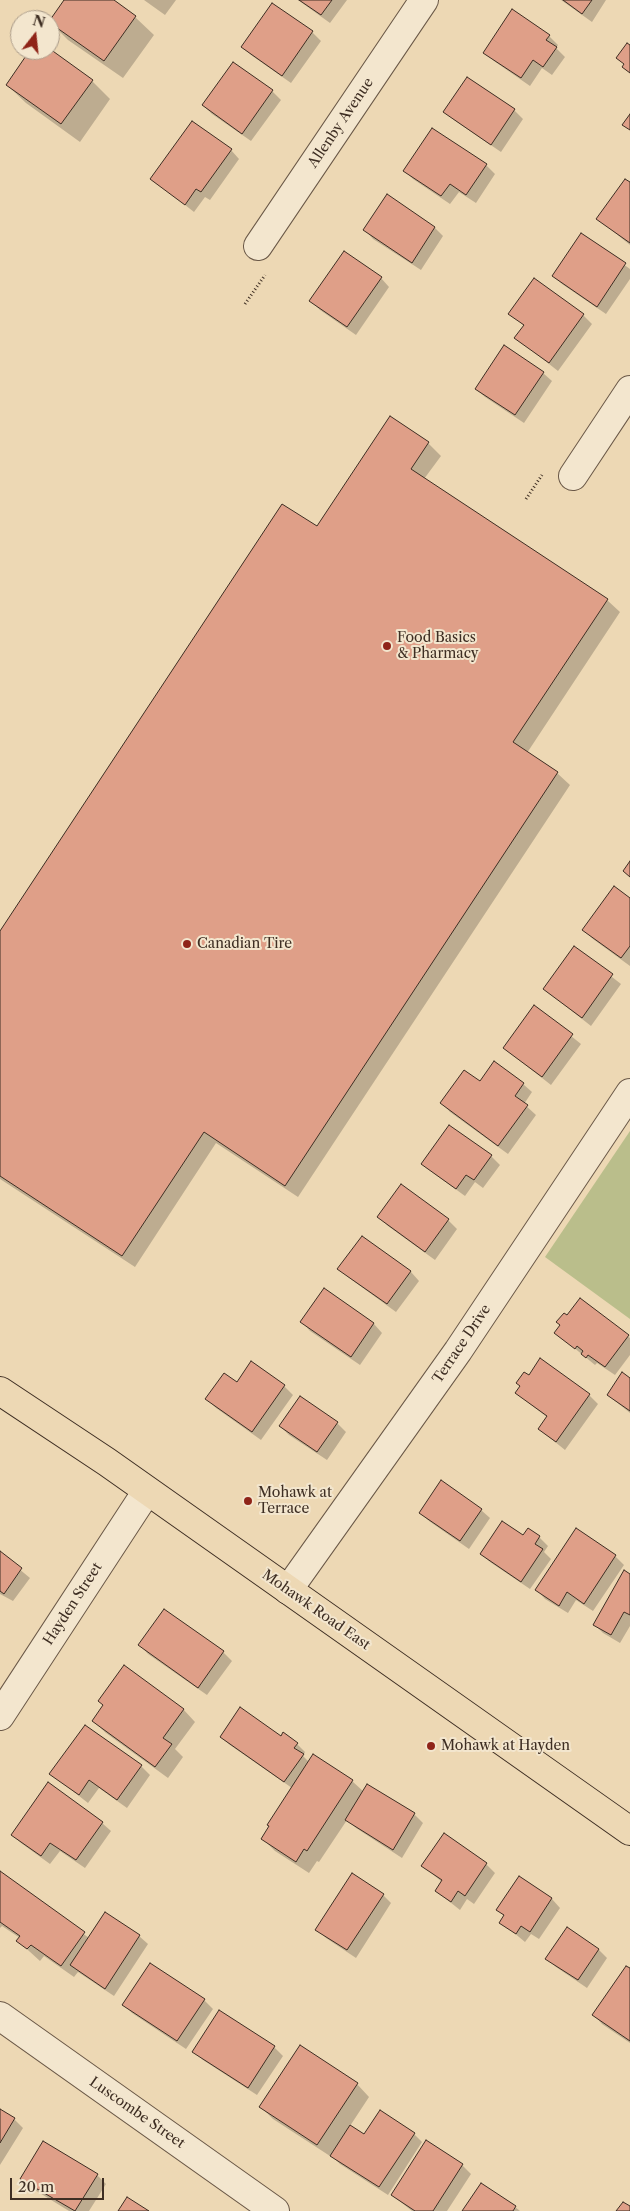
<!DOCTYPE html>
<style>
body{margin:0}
#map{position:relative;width:630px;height:2211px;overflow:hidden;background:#edd8b4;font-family:"Libre Caslon Text",serif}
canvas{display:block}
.north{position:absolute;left:10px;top:10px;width:50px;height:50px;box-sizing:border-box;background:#f3e6ce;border:1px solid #ab9c8a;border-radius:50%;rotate:16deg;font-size:14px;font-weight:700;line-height:20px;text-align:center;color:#3e2e23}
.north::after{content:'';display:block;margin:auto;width:18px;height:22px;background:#8f2418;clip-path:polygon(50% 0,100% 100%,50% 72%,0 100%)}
.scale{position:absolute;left:10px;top:2178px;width:94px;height:22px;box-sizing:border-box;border:2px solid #3e2e23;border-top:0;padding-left:6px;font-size:15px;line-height:18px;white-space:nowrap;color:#3e2e23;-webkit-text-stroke:4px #f3e6ce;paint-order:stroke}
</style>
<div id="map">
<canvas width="630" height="2211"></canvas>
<div class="north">N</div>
<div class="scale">20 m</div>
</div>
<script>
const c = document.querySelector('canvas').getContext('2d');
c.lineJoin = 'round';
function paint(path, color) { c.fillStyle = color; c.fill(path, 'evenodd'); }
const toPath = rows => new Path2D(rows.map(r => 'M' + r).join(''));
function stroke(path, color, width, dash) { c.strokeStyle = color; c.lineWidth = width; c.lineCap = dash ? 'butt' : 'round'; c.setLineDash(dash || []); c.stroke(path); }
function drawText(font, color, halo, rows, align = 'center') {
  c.font = font + ' "Libre Caslon Text",serif'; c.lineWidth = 4; c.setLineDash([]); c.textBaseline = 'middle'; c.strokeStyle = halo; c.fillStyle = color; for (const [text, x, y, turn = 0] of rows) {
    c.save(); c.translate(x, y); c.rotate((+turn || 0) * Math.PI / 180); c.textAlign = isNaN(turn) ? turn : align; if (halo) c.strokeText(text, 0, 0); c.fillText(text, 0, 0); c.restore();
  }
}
const green = toPath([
 [630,1131,630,1319,545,1257]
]);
const shadow = toPath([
 [65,0,112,0,135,17,154,35,123,78,68,40,50,22],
 [144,0,176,0,165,15],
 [298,0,347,0,330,23],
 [561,0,606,0,592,22],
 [513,11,549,36,558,45,556,48,565,57,552,75,542,68,530,86,494,61,485,53],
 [312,32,321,41,291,83,251,55,243,47],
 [467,79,514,110,523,119,501,152,454,120,445,112],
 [92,81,110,99,80,142,26,103,7,85],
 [272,91,281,100,251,141,212,114,203,105],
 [231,150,239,159,210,200,205,197,194,212,152,179],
 [486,165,495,174,476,203,459,192,450,204,413,179,405,171],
 [630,184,630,245,598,219],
 [435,228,443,236,421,270,373,239,365,230],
 [581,234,630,269,630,279,606,314,562,284,553,276],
 [381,278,389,287,356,335,320,310,311,301],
 [534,279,583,315,592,324,558,371,516,338,524,326,510,313],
 [543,373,552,381,524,423,485,397,476,389],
 [428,443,441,456,424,479,607,600,620,612,527,753,557,773,570,785,298,1197,216,1143,135,1267,0,1179,0,934,317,528],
 [630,899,630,966,593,939,584,930],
 [575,948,621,984,591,1026,544,989],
 [535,1007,581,1044,551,1085,504,1048],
 [480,1083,523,1084,532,1092,524,1104,536,1115,508,1154,450,1112,442,1103],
 [491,1156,500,1165,483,1188,475,1182,465,1196,432,1172,423,1164],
 [401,1186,448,1220,457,1229,435,1260,388,1226,379,1217],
 [362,1237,411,1272,419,1281,396,1312,348,1277,339,1269],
 [324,1290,374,1324,382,1333,360,1365,310,1331,302,1322],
 [580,1300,630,1338,630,1355,615,1375,597,1363,595,1365,556,1333],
 [541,1360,589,1395,598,1404,565,1450,539,1429,548,1418,516,1393],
 [252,1363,284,1386,293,1395,261,1440,216,1408,207,1399,237,1383],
 [630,1379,630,1413,608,1395],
 [337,1423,346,1432,327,1460,289,1435,280,1426],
 [481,1510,490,1518,469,1549,429,1521,420,1513],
 [577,1530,615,1556,624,1565,593,1611,576,1600,568,1613,545,1599,537,1590],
 [523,1537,539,1537,548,1546,544,1552,551,1559,530,1589,490,1562,481,1554],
 [0,1553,30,1578,13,1601,0,1594],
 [630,1575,630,1626,620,1643,603,1633,595,1625],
 [140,1645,223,1652,232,1661,207,1695,148,1654],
 [183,1709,195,1722,175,1749,183,1757,168,1778,106,1733,93,1721],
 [85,1726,141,1766,150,1775,127,1808,99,1788,88,1803,51,1774],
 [221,1737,281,1738,297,1744,305,1752,303,1756,309,1762,352,1781,364,1792,414,1814,423,1823,402,1858,356,1828,347,1820,319,1862,317,1861,309,1873,275,1851,263,1839,292,1788,230,1745],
 [102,1823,111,1831,85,1868,60,1851,50,1864,21,1843,13,1835],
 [444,1835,486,1864,495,1873,474,1904,467,1899,460,1910,436,1891,442,1882,423,1866],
 [0,1872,89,1938,139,1936,148,1944,114,1996,78,1972,74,1977,44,1956,40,1961,18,1941,20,1938,2,1926,0,1928],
 [519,1878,552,1899,560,1908,539,1939,531,1934,525,1942,501,1922,505,1917,498,1910],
 [383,1895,391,1903,356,1958,326,1938,317,1929],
 [599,1950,607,1958,587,1988,556,1967,547,1958],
 [150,1965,204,2000,213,2009,186,2049,132,2013,124,2005],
 [630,1970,630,2043,602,2024,594,2015],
 [274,2047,283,2056,257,2095,203,2060,194,2051],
 [357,2084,369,2097,350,2126,365,2136,414,2134,422,2142,388,2195,340,2164,331,2155,330,2156,273,2119,261,2107],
 [0,2110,14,2119,23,2128,0,2165],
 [427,2142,462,2165,471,2174,447,2211,412,2211,392,2195],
 [97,2175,106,2184,89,2211,69,2211,30,2187,22,2179],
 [515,2207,520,2211,464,2211]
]);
const building = toPath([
 [64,0,114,0,136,16,104,61,50,23,50,20,64,0],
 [299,0,332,0,321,15,299,0],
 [563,0,592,0,582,14,563,0],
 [272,3,313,31,282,76,241,47,272,3],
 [512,9,550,35,546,40,557,47,543,67,533,60,521,78,483,53,512,9],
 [627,43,630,45,630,73,622,67,624,64,616,58,627,43],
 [50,49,93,80,61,124,6,85,30,50,50,49],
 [233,62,273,90,242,134,202,105,233,62],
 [467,77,515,109,491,145,443,112,467,77],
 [630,114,630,130,622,125,630,114],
 [192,121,232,149,201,192,196,189,185,205,150,179,192,121],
 [432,128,487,164,466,195,450,184,441,196,403,171,432,128],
 [625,179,630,182,630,243,596,219,625,179],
 [387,194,435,227,412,263,363,230,387,194],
 [581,233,626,263,597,307,552,276,581,233],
 [344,251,382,277,347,327,309,301,344,251],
 [534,278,584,314,549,363,514,338,524,325,508,314,534,278],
 [504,345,544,372,515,415,475,389,504,345],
 [390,416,429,442,411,469,608,599,513,742,558,772,285,1186,204,1132,122,1256,0,1176,0,931,282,504,317,526,390,416],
 [630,861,630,877,623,871,630,861],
 [614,886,630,898,630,946,621,958,582,930,614,886],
 [574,946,613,974,582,1018,543,989,574,946],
 [534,1005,573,1034,542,1077,503,1048,534,1005],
 [494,1061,524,1083,515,1096,528,1105,498,1146,440,1103,464,1070,480,1081,494,1061],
 [449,1125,492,1155,474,1180,466,1175,456,1189,421,1164,449,1125],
 [401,1184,449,1219,425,1252,377,1217,401,1184],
 [362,1236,411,1271,387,1304,337,1269,362,1236],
 [324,1288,374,1323,351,1357,300,1322,324,1288],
 [580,1298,629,1335,605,1367,588,1355,586,1358,581,1354,583,1351,577,1346,575,1349,554,1333,560,1325,556,1322,564,1313,567,1315,580,1298],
 [540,1358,590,1394,556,1442,538,1429,547,1416,515,1393,520,1386,516,1383,524,1372,529,1375,540,1358],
 [251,1361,285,1385,252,1432,205,1399,224,1373,237,1382,251,1361],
 [622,1372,630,1378,630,1411,607,1395,622,1372],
 [300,1396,338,1422,317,1452,279,1426,300,1396],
 [441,1480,482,1509,460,1541,419,1513,441,1480],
 [502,1521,523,1535,528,1528,540,1536,535,1544,543,1549,521,1582,480,1554,502,1521],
 [576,1528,616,1555,584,1604,567,1592,559,1606,535,1590,576,1528],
 [0,1551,22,1568,4,1594,0,1591,0,1551],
 [624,1570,630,1574,630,1615,624,1612,611,1635,593,1625,624,1570],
 [164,1609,224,1651,198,1688,138,1645,164,1609],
 [124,1665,184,1709,163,1738,172,1744,155,1767,92,1721,103,1705,98,1701,124,1665],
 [240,1707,281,1736,283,1732,298,1743,294,1748,304,1754,284,1782,220,1737,240,1707],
 [85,1725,142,1765,117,1800,89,1780,79,1795,49,1774,85,1725],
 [313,1754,353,1780,307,1851,304,1849,296,1862,261,1839,269,1826,267,1825,313,1754],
 [48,1782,103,1822,76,1860,50,1843,41,1856,11,1835,48,1782],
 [367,1784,415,1813,393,1850,345,1820,367,1784],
 [444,1833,487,1863,465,1896,458,1891,451,1902,435,1891,442,1880,421,1866,444,1833],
 [0,1871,85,1932,61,1966,31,1945,27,1949,16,1941,20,1936,0,1922,0,1871],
 [352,1873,384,1894,347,1950,315,1930,352,1873],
 [519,1876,552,1898,530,1932,521,1926,516,1934,499,1923,504,1915,496,1910,519,1876],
 [105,1912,140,1935,105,1989,70,1965,105,1912],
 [567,1927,599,1949,578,1980,545,1959,567,1927],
 [150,1963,205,1999,177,2041,122,2005,150,1963],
 [626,1966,630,1968,630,2041,592,2015,626,1966],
 [219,2010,275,2046,248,2088,192,2052,219,2010],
 [300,2045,358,2083,317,2145,259,2107,300,2045],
 [0,2109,15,2118,0,2143,0,2109],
 [380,2110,415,2133,379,2187,330,2156,350,2125,364,2134,380,2110],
 [426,2140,463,2164,433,2211,415,2211,391,2195,426,2140],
 [43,2141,98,2174,75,2211,20,2179,43,2141],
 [481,2183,516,2206,513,2211,462,2211,481,2183],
 [127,2197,149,2211,118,2211,127,2197],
 [623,2202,630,2206,630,2211,616,2211,623,2202]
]);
const path = toPath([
 [245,304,265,275],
 [526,499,542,475]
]);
const minor = toPath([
 [258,246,424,0],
 [573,476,630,390],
 [288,1590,458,1351,630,1093],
 [0,1716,147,1491],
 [0,2016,275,2211]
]);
const major = toPath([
 [0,1391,107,1462,630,1831]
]);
const markers = [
 [387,646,5,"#8f2418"],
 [187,944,5,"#8f2418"],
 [248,1501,5,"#8f2418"],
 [431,1746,5,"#8f2418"]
];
const streetNames = [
 ["Allenby Avenue",341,123,-56],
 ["Terrace Drive",462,1344,-56],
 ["Hayden Street",73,1604,-57],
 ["Mohawk Road East",316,1610,35],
 ["Luscombe Street",137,2113,35]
];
const poiNames = [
 ["Food Basics",397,638],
 ["& Pharmacy",397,654],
 ["Canadian Tire",197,944],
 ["Mohawk at",258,1493],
 ["Terrace",258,1509],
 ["Mohawk at Hayden",441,1746]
];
paint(green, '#babe8b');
paint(shadow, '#0003');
paint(building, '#df9f88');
stroke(building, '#3e2e23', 1);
stroke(minor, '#6a5847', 30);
stroke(major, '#3e2e23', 30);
stroke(path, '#3e2e23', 3, [1, 2.5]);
stroke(minor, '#f3e6ce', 28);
stroke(major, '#edd8b4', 28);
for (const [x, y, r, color] of markers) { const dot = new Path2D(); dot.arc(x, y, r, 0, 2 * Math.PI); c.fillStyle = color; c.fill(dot); stroke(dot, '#f3e6ce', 2); }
drawText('14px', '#3e2e23', '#f3e6ce', streetNames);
drawText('14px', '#3e2e23', '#f3e6ce', poiNames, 'left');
</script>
